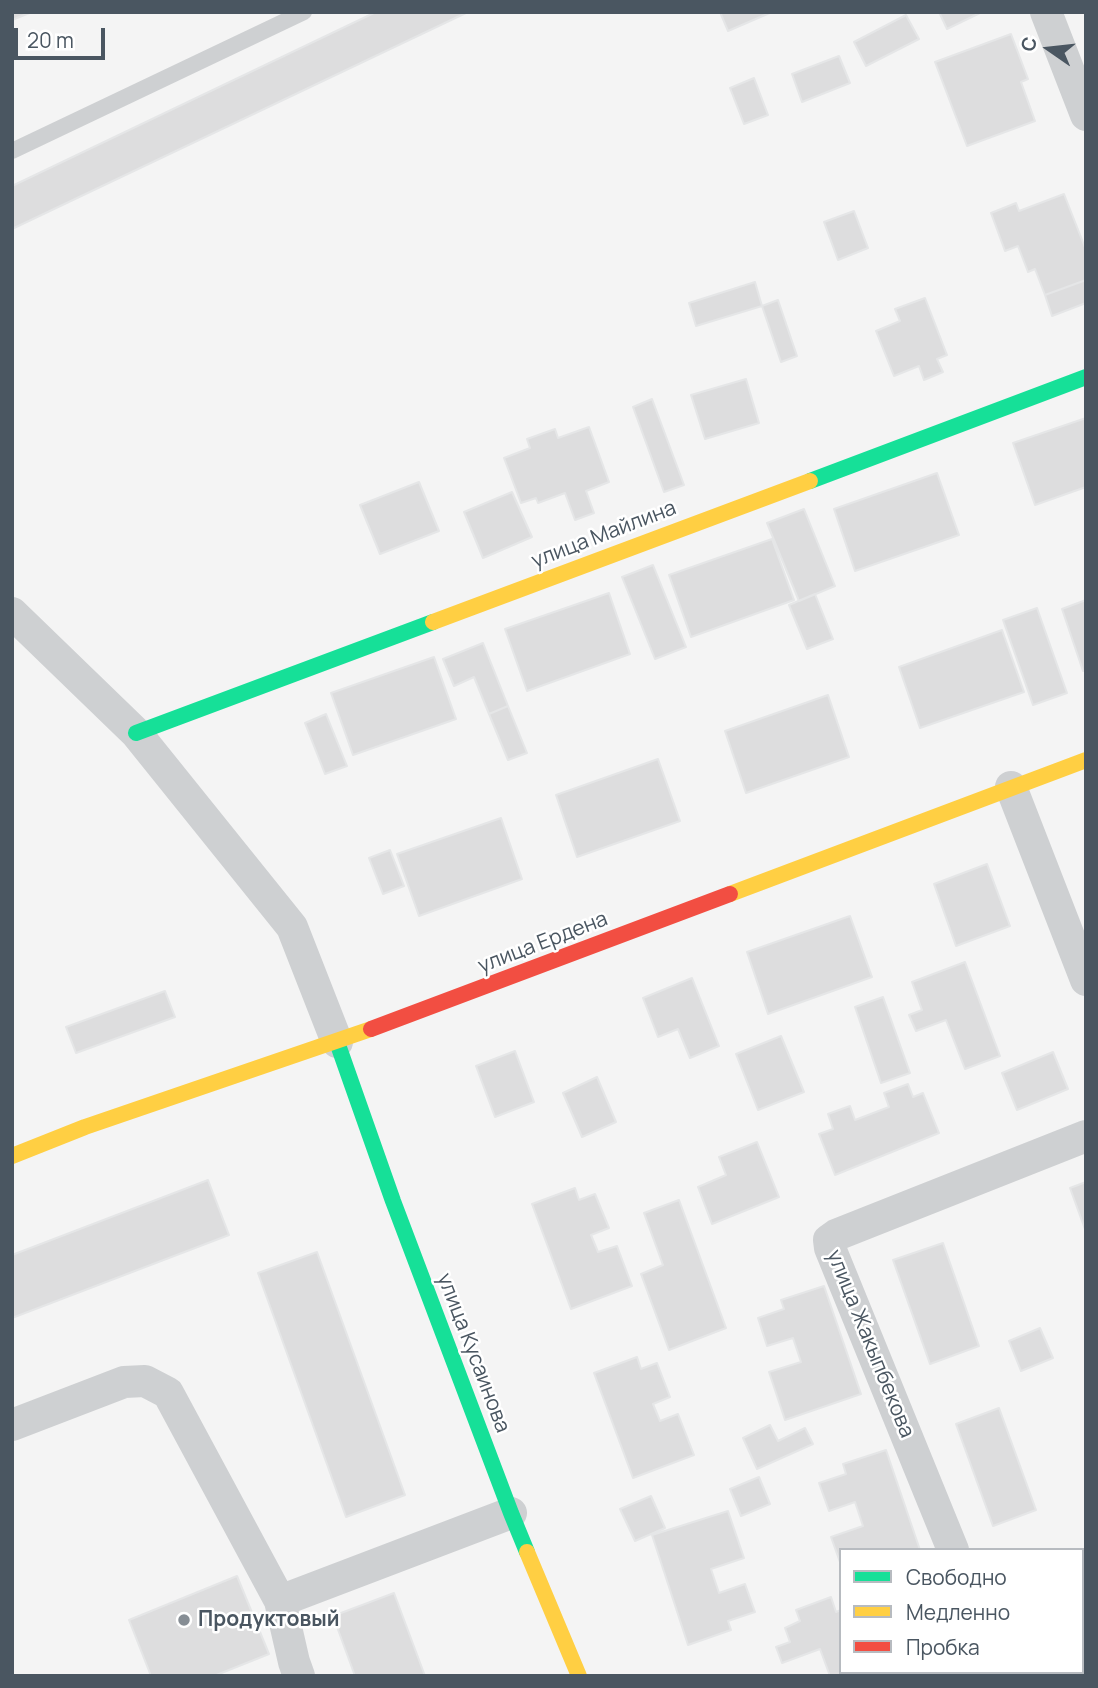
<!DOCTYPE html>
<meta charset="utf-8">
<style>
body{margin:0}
#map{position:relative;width:1098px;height:1688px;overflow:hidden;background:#f4f4f4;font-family:Manrope,sans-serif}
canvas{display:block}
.frame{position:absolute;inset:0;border:14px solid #4a5661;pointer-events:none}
.legend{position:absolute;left:839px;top:1548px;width:245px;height:126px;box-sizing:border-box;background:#fff;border:2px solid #b7bbc0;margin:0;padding:9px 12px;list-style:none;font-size:21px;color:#4a5661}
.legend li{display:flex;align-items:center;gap:14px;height:35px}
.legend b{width:35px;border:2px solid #b7bbc0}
.north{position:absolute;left:1014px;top:14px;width:70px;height:70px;-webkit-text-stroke:5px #fff;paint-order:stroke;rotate:284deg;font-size:19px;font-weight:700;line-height:28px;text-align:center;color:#4a5661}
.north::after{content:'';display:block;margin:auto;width:24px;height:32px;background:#4a5661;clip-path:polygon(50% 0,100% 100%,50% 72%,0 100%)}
.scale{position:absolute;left:14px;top:28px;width:91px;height:32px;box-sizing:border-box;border:4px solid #4a5661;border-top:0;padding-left:9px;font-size:21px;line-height:24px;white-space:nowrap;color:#4a5661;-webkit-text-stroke:5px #fff;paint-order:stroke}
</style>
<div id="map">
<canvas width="1098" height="1688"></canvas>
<div class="frame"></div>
<ul class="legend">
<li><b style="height:9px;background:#16e098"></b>Свободно</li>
<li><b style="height:9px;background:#ffcf43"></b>Медленно</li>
<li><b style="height:9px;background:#f24e42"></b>Пробка</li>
</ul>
<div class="north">С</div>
<div class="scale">20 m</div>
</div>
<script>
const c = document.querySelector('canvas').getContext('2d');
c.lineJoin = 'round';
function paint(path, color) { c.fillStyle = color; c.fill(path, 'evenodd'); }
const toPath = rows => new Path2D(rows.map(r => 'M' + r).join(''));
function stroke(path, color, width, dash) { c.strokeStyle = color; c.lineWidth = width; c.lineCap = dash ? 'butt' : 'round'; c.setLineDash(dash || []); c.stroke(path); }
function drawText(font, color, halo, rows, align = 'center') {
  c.font = font + ' Manrope,sans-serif'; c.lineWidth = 5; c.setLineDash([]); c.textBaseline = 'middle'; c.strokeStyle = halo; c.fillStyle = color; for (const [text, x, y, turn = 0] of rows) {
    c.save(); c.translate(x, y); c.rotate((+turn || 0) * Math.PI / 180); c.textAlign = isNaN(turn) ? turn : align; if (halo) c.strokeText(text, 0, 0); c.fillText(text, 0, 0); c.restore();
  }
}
const building = toPath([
 [12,12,32,12,12,20,12,12],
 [376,12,468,12,12,229,12,186,376,12],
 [720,12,772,12,728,31,720,12],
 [939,12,982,12,947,29,939,12],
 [906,15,919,39,866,66,854,42,906,15],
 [1011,34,1028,79,1021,82,1035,121,967,146,935,62,1011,34],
 [839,56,850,83,802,102,792,74,839,56],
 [754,78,768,115,744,124,730,88,754,78],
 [1064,194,1086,250,1086,280,1045,295,1035,269,1028,272,1018,246,1005,251,991,213,1016,203,1019,211,1064,194],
 [854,211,868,248,838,260,824,222,854,211],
 [1086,280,1086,303,1052,316,1045,295,1086,280],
 [755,282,762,306,696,326,689,303,755,282],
 [925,298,947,355,937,359,943,372,924,380,919,366,894,376,876,331,900,321,895,309,925,298],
 [778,300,797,356,781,362,762,306,778,300],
 [746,379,759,423,705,439,691,395,746,379],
 [652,399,684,485,664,492,633,407,652,399],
 [1086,418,1086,487,1035,505,1013,443,1086,418],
 [589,427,609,482,586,491,594,513,575,520,565,493,538,503,536,498,521,503,504,458,530,448,527,439,555,429,558,438,589,427],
 [937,473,959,535,855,571,834,509,937,473],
 [419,482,439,531,380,554,360,505,419,482],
 [512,492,532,537,483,558,464,512,512,492],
 [804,509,835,586,799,601,767,523,804,509],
 [772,539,794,600,691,637,669,575,772,539],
 [653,565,686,647,655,659,622,577,653,565],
 [609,593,630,654,527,691,505,629,609,593],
 [815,594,833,639,807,649,789,605,815,594],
 [1086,600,1086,670,1083,671,1062,609,1086,600],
 [1037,608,1067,693,1033,705,1003,620,1037,608],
 [1002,630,1024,692,920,728,899,667,1002,630],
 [483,643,508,706,489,714,474,677,454,686,443,659,483,643],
 [434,657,456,719,353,755,331,693,434,657],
 [828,695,849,757,746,793,725,731,828,695],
 [508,706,527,753,508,760,489,714,508,706],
 [326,714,347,766,325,774,305,723,326,714],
 [658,759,680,821,577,857,556,795,658,759],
 [501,818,522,879,419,916,397,854,501,818],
 [390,850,404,886,383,894,369,858,390,850],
 [987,864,1010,926,956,946,934,884,987,864],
 [850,916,872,977,768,1014,747,952,850,916],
 [965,962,1000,1056,965,1069,946,1020,916,1031,909,1015,922,1010,912,982,965,962],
 [692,978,719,1046,690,1058,678,1029,658,1037,643,998,692,978],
 [165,991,175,1017,76,1053,66,1027,165,991],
 [883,997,910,1073,881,1083,855,1007,883,997],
 [781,1036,804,1092,758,1110,736,1054,781,1036],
 [515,1051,534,1102,495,1117,476,1066,515,1051],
 [1053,1052,1068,1089,1017,1110,1002,1073,1053,1052],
 [597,1077,616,1122,582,1137,563,1093,597,1077],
 [908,1084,913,1097,923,1093,939,1133,835,1175,819,1134,833,1129,828,1114,850,1106,855,1120,889,1107,884,1093,908,1084],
 [757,1142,779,1197,712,1224,698,1187,726,1175,719,1157,757,1142],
 [208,1180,229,1235,12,1318,12,1255,208,1180],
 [1086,1182,1086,1232,1070,1188,1086,1182],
 [575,1188,579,1200,595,1194,609,1228,591,1235,598,1252,617,1246,632,1286,571,1309,532,1204,575,1188],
 [679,1200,726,1328,669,1350,641,1274,663,1265,644,1213,679,1200],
 [943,1243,979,1346,930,1364,893,1260,943,1243],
 [317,1252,405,1495,346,1517,258,1273,317,1252],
 [824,1286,861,1394,785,1420,769,1372,801,1362,793,1338,767,1346,758,1318,784,1309,781,1300,824,1286],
 [1040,1328,1053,1358,1021,1371,1009,1341,1040,1328],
 [637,1357,641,1369,657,1363,670,1397,653,1404,660,1421,678,1414,694,1455,633,1478,594,1373,637,1357],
 [999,1408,1036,1510,993,1526,956,1424,999,1408],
 [770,1425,778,1441,805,1428,813,1444,757,1469,743,1438,770,1425],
 [886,1450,920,1550,841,1550,841,1565,831,1537,863,1526,855,1502,829,1511,819,1483,846,1474,843,1464,886,1450],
 [759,1477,770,1504,741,1516,730,1489,759,1477],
 [651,1496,665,1528,635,1541,620,1509,651,1496],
 [728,1511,744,1558,711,1569,719,1593,745,1584,755,1612,728,1621,731,1630,688,1645,652,1535,728,1511],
 [1082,1570,1085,1570,1086,1572,1086,1608,1082,1609,1082,1570],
 [237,1576,269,1654,214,1676,151,1676,129,1620,237,1576],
 [394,1593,425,1676,355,1676,333,1616,394,1593],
 [831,1597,836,1612,841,1610,841,1672,865,1672,866,1675,830,1676,820,1649,782,1663,776,1647,790,1642,785,1628,800,1621,796,1610,831,1597],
 [1082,1622,1086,1629,1086,1676,1054,1676,1053,1672,1082,1672,1082,1622],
 [919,1672,967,1672,968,1676,920,1676,919,1672]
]);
const lane = toPath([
 [12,151,304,12]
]);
const street = toPath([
 [1046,12,1086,115],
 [12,613,136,733,292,927,337,1042],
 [1011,787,1086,980],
 [12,1425,124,1382,145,1381,168,1393,280,1601,511,1513],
 [953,1550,830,1248,829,1240,836,1235,1086,1136],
 [280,1601,294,1662,299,1676],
 [1000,1672,1002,1676]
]);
const fast = toPath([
 [810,481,1086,377],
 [136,733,433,622],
 [337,1042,393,1201,511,1513,527,1552]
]);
const slow = toPath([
 [433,622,810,481],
 [730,894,1086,760],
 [12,1156,85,1127,371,1029],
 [527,1552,579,1676]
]);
const jam = toPath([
 [371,1029,730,894]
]);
const markers = [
 [184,1620,7,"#868d94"]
];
const streetNames = [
 ["улица Майлина",604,535,-21],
 ["улица Ердена",543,943,-21],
 ["улица Жакыпбекова",870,1344,68],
 ["улица Кусаинова",473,1353,69]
];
const poiNames = [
 ["Продуктовый",198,1620]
];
paint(building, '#ddddde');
stroke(building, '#e5e6e7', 2);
stroke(lane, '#ced0d2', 16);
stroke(street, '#ced0d2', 32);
stroke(fast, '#16e098', 16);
stroke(slow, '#ffcf43', 16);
stroke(jam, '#f24e42', 16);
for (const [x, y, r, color] of markers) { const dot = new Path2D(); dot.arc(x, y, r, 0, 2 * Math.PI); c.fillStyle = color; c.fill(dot); stroke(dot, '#fff', 2.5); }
drawText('21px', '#4a5661', '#fff', streetNames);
drawText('bold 21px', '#4a5661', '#fff', poiNames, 'left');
</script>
